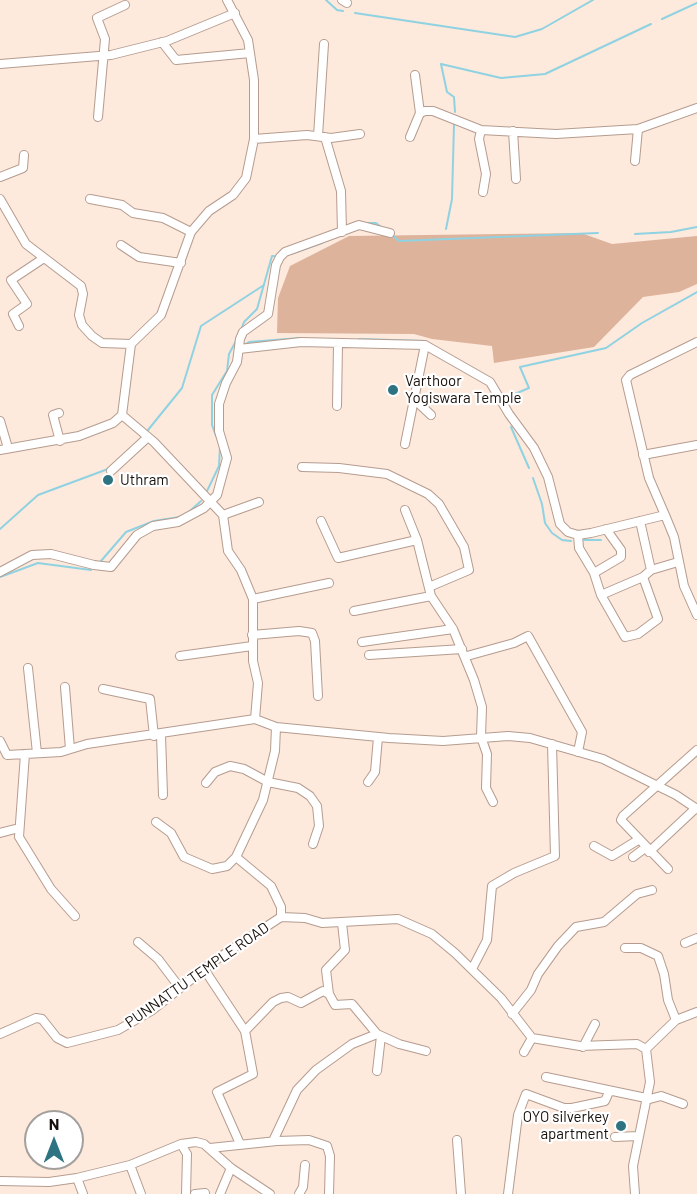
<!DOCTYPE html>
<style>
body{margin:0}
#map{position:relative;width:697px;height:1194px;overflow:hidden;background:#fee9dd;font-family:Barlow,sans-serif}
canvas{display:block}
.north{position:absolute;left:24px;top:1110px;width:60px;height:60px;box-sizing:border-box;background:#fff;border:2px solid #a29f9d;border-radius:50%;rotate:0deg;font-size:16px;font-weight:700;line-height:24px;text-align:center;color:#170f0a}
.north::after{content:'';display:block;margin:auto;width:21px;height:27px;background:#2d7381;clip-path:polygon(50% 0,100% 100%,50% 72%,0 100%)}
</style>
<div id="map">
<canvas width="697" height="1194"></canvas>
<div class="north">N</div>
</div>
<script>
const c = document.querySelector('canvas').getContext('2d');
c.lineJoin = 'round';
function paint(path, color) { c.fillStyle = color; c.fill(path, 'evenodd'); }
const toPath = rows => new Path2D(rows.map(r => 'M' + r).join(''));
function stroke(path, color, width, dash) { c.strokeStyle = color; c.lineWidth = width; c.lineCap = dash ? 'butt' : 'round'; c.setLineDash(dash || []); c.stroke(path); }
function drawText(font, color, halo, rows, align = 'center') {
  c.font = font + ' Barlow,sans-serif'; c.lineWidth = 4.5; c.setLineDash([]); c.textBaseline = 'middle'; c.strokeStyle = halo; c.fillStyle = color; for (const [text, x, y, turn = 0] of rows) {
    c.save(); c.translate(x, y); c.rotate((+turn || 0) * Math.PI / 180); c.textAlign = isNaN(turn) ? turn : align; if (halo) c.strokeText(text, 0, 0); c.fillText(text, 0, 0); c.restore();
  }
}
const green = toPath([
 [581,233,612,244,697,236,697,284,679,292,643,297,594,347,494,363,492,346,432,339,414,334,277,333,278,298,290,266,349,236]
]);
const stream = toPath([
 [326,0,337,10,343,11],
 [355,13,515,37,542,29,593,0],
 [662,19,697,3],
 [455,112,454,97,447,92,441,64,501,78,545,74,651,24],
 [367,223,376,223,381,227],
 [446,229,452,199,454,124],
 [391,234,399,241,598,233],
 [635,234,671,232,697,227],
 [291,254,322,243],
 [241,330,244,322,257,309,272,256,274,256],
 [359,339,425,341],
 [244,345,249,342,300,338],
 [503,399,529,388,520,367,606,348,642,323,697,292],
 [511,427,529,468],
 [148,430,182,388,201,326,264,285],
 [216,436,212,425,212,395,227,371,229,354,236,341],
 [533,478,542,504,545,523,552,533,562,540,571,541],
 [207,491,219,466,220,447],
 [190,511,201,501],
 [0,529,38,495,108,469],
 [584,540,601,540],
 [101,561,126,532,154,521,180,517],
 [0,577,38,563,91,570]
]);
const street = toPath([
 [342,0,347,3],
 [162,42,176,60,250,53],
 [0,64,111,55,167,41,235,13],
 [415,75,420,113],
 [98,117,105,39,97,18,125,5],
 [481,130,479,139,486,174,483,192],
 [513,131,516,179],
 [318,136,324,44],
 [325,137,341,191,342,232],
 [410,137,420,113,425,111,433,111,481,130,556,134,638,129,697,108],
 [254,139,307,135,331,138,360,134],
 [635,161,638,129],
 [0,177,23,168,24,155],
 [0,199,26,244,81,286,83,294,79,315,82,325,92,336,102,343,131,344],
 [90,199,122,205,133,213,163,218,191,232],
 [121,245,139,257,181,263],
 [19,326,13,314,27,304,11,280,44,258],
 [239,349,301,342,425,345,490,382,509,414,534,448,548,477,560,524,568,532,578,535,591,533,665,515,674,537,684,586,697,615],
 [414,399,431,415],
 [337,406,338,344],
 [59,413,53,415,60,441],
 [122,415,154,442,223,515,228,551,241,570,253,599,253,661,258,683,255,719,276,727,389,738,443,741,508,736,530,738,603,759,676,795,697,809],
 [0,421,8,448],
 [405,444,425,345],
 [0,450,79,436,113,423,122,415,131,344,161,315,191,232,209,211,233,195,246,178,254,139,254,80,248,40,227,0],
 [643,455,697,445],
 [302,467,339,468,387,474,428,494,439,504,464,547,469,570,429,587],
 [111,471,148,437],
 [405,510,417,540,431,596,453,629,474,680,482,707,481,737,487,754,486,788,493,802],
 [223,515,259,502],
 [665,515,649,478,626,380,630,375,697,342],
 [321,521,338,558,417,540],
 [640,521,651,570],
 [606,529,621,550,621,557,594,573,601,595,625,637,638,634,658,619,643,577],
 [578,535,579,548,594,573],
 [0,572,32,555,51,554,94,565,111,567,137,535,153,526,178,522,204,508,217,495,227,458,219,431,219,404,226,383,237,362,240,339,243,332,268,314,276,265,280,257,285,252,359,225,390,233],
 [601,595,643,577,651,570,678,562],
 [253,599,329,583],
 [354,611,431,596],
 [252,635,299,631,312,633,315,641,318,696],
 [362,642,453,629],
 [369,655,462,649],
 [180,656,252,646],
 [467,656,514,643,528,636,582,732,578,752],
 [28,668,37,753],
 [65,687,70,749],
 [103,689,150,699,154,736],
 [161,735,163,795],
 [0,741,7,755,61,752,87,744,255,719],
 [25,754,19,837,51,889,75,916],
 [368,782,375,772,378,737],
 [206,783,215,772,230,766,244,769,268,782,298,788,310,796,317,806,319,826,313,844],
 [156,822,171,833,184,857,212,869,227,866,236,857,263,800,275,751,276,727],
 [0,833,19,828],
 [594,846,612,856,638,840],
 [649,852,696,808],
 [236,857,271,886,281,907,281,917],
 [633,857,645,848],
 [668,869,621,820,623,816,697,750],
 [138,942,158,959,180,988],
 [685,943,697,938],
 [625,948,641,948,658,956,664,974,668,1000,676,1020],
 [204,969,245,1031,253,1074,217,1092,240,1144],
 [472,969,487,940,492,886,514,873,555,856,552,744],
 [329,994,326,970,345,950,342,923],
 [512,1014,531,990,538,974,558,946,576,927,604,922,637,894,652,890],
 [245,1031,273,1002,281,998,288,997,301,1003,323,991,329,994,335,1005,352,1004,377,1034,399,1044,426,1051],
 [0,1034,36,1018,42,1019,57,1038,67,1043,118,1030,151,1011,217,959,281,917,305,918,322,923,398,919,432,934,455,953,501,998,532,1038,580,1046,637,1044,646,1049,650,1082,633,1166,635,1194],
 [583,1047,595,1024],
 [646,1049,676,1020,697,1012],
 [524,1052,532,1038],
 [377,1071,381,1036],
 [546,1077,646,1098],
 [646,1100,661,1096,683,1104],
 [615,1137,638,1136],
 [457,1140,461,1194],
 [273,1141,297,1090,316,1070,352,1044,377,1034],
 [181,1144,187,1154,186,1194],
 [210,1148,277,1141,309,1140,327,1146,330,1156,329,1194],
 [130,1165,141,1194],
 [77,1178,83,1194],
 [0,1181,49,1182,77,1178,130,1165,181,1144,196,1142,204,1144,231,1168,270,1194],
 [195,1194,205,1193],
 [220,1194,231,1168],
 [299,1194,303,1187,305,1165],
 [508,1194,518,1115,526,1094,564,1108,572,1108,605,1101,609,1092]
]);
const markers = [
 [393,390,6,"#2d7381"],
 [108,480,6,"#2d7381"],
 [621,1126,6,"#2d7381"]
];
const poiNames = [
 ["Varthoor",405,381],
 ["Yogiswara Temple",405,398],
 ["Uthram",120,480],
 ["OYO silverkey",609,1117,"right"],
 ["apartment",609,1134,"right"]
];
const streetNames = [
 ["PUNNATTU TEMPLE ROAD",197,975,-35]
];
paint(green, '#deb39b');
stroke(stream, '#8fd2e1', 2);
stroke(street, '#b59c8f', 10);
stroke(street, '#fff', 8);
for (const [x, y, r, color] of markers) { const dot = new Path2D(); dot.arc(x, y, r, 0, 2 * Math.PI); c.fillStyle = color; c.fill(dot); stroke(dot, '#fff', 2); }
drawText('15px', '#170f0a', '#fff', poiNames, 'left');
drawText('15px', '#170f0a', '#fff', streetNames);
</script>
